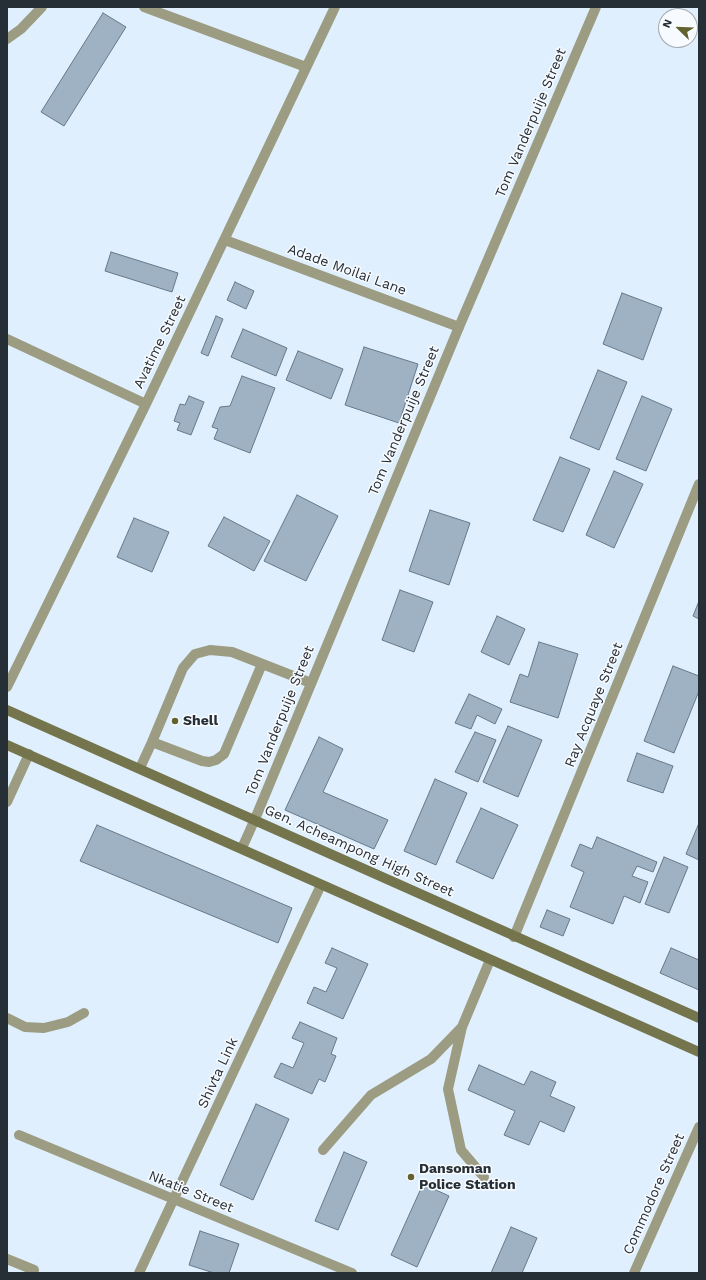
<!DOCTYPE html>
<style>
body{margin:0}
#map{position:relative;width:706px;height:1280px;overflow:hidden;background:#dfeffe;font-family:"Work Sans",sans-serif}
canvas{display:block}
.frame{position:absolute;inset:0;border:8px solid #272f36;pointer-events:none}
.north{position:absolute;left:658px;top:8px;width:40px;height:40px;box-sizing:border-box;background:#f7fbff;border:1px solid #a4a9af;border-radius:50%;rotate:293deg;font-size:11px;font-weight:700;line-height:16px;text-align:center;color:#272f36}
.north::after{content:'';display:block;margin:auto;width:14px;height:18px;background:#62622f;clip-path:polygon(50% 0,100% 100%,50% 72%,0 100%)}
</style>
<div id="map">
<canvas width="706" height="1280"></canvas>
<div class="frame"></div>
<div class="north">N</div>
</div>
<script>
const c = document.querySelector('canvas').getContext('2d');
c.lineJoin = 'round';
function paint(path, color) { c.fillStyle = color; c.fill(path, 'evenodd'); }
const toPath = rows => new Path2D(rows.map(r => 'M' + r).join(''));
function stroke(path, color, width, dash) { c.strokeStyle = color; c.lineWidth = width; c.lineCap = dash ? 'butt' : 'round'; c.setLineDash(dash || []); c.stroke(path); }
function drawText(font, color, halo, rows, align = 'center') {
  c.font = font + ' "Work Sans",sans-serif'; c.lineWidth = 3; c.setLineDash([]); c.textBaseline = 'middle'; c.strokeStyle = halo; c.fillStyle = color; for (const [text, x, y, turn = 0] of rows) {
    c.save(); c.translate(x, y); c.rotate((+turn || 0) * Math.PI / 180); c.textAlign = isNaN(turn) ? turn : align; if (halo) c.strokeText(text, 0, 0); c.fillText(text, 0, 0); c.restore();
  }
}
const building = toPath([
 [103,13,126,27,64,126,41,112,103,13],
 [111,252,178,273,172,292,105,271,111,252],
 [235,282,254,291,246,309,227,300,235,282],
 [622,293,662,308,643,360,603,344,622,293],
 [216,316,223,319,208,356,201,353,216,316],
 [243,329,287,348,276,376,231,357,243,329],
 [364,347,418,364,399,423,345,405,364,347],
 [298,351,343,369,331,399,286,380,298,351],
 [598,370,627,382,599,450,570,438,598,370],
 [242,376,275,388,250,453,214,439,218,429,212,427,220,407,230,406,242,376],
 [189,396,204,402,191,435,177,430,180,423,174,421,180,404,185,405,189,396],
 [642,396,672,409,646,471,616,459,642,396],
 [560,457,590,469,563,532,533,520,560,457],
 [614,471,643,484,614,548,586,535,614,471],
 [297,495,338,516,306,581,264,561,297,495],
 [430,510,470,523,449,585,409,571,430,510],
 [224,517,270,541,254,571,208,546,224,517],
 [134,518,169,532,152,572,117,557,134,518],
 [400,590,433,602,414,652,382,640,400,590],
 [699,601,699,619,693,616,699,601],
 [497,616,525,629,509,665,481,652,497,616],
 [539,642,578,654,558,718,510,702,520,674,528,677,539,642],
 [673,666,699,676,699,691,674,753,644,741,673,666],
 [469,694,502,709,495,724,477,715,471,729,455,723,469,694],
 [508,726,542,740,518,797,483,782,508,726],
 [475,732,496,740,478,782,455,772,475,732],
 [319,737,343,749,323,792,388,820,374,849,285,810,319,737],
 [637,753,673,766,663,793,627,781,637,753],
 [435,779,467,793,436,865,404,851,435,779],
 [481,808,518,825,493,879,456,862,481,808],
 [699,823,699,860,686,854,699,823],
 [97,825,292,908,278,943,80,861,97,825],
 [597,837,657,862,653,872,637,866,632,876,648,882,640,903,624,896,613,924,570,907,584,872,571,866,580,844,592,849,597,837],
 [664,857,688,867,669,913,645,904,664,857],
 [547,910,570,919,563,936,540,927,547,910],
 [332,948,368,964,343,1019,307,1003,314,987,326,992,337,968,325,963,332,948],
 [671,948,699,960,699,990,660,973,671,948],
 [300,1022,337,1038,331,1054,336,1056,325,1082,319,1079,312,1094,274,1077,281,1063,293,1068,304,1043,292,1038,300,1022],
 [479,1065,524,1085,531,1071,556,1082,550,1096,575,1107,564,1132,540,1121,529,1145,504,1135,515,1111,468,1090,479,1065],
 [256,1104,289,1119,253,1200,220,1185,256,1104],
 [344,1152,367,1162,338,1230,315,1221,344,1152],
 [423,1184,449,1196,417,1267,391,1255,423,1184],
 [511,1227,537,1238,522,1273,491,1273,511,1227],
 [200,1231,239,1244,229,1273,214,1273,189,1265,200,1231]
]);
const service = toPath([
 [7,39,21,29,42,7],
 [152,742,202,761,209,762,216,760,224,754,262,664],
 [140,768,152,742,183,668,195,654,210,650,232,652,311,683],
 [7,1018,25,1027,44,1028,68,1022,84,1013],
 [462,1027,448,1089,461,1150,484,1177],
 [323,1150,371,1095,431,1059,462,1027,490,960]
]);
const minor = toPath([
 [144,7,306,67],
 [225,240,459,327],
 [7,339,146,404],
 [7,687,146,404,335,7],
 [7,802,29,754],
 [19,1135,352,1273],
 [7,1259,34,1270],
 [139,1273,321,885],
 [634,1273,699,1127]
]);
const tertiary = toPath([
 [242,848,255,819,459,327,596,7],
 [514,937,699,484]
]);
const secondary = toPath([
 [7,710,699,1018],
 [7,745,699,1052]
]);
const markers = [
 [175,721,4,"#62622f"],
 [411,1177,4,"#62622f"]
];
const streetNames = [
 ["Tom Vanderpuije Street",531,123,-67],
 ["Adade Moilai Lane",347,270,20],
 ["Avatime Street",160,342,-64],
 ["Tom Vanderpuije Street",404,421,-67],
 ["Ray Acquaye Street",594,705,-68],
 ["Tom Vanderpuije Street",280,721,-68],
 ["Gen. Acheampong High Street",359,851,24],
 ["Shivta Link",218,1073,-65],
 ["Nkatie Street",191,1192,22],
 ["Commodore Street",654,1194,-66]
];
const poiNames = [
 ["Shell",183,721],
 ["Dansoman",419,1169],
 ["Police Station",419,1185]
];
paint(building, '#9eb2c4');
stroke(building, '#667989', 1);
stroke(service, '#9b9c81', 10);
stroke(minor, '#9b9c81', 10);
stroke(tertiary, '#9b9c81', 10);
stroke(secondary, '#75754d', 10);
for (const [x, y, r, color] of markers) { const dot = new Path2D(); dot.arc(x, y, r, 0, 2 * Math.PI); c.fillStyle = color; c.fill(dot); stroke(dot, '#f7fbff', 1.5); }
drawText('14px', '#272f36', '#f7fbff', streetNames);
drawText('bold 14px', '#272f36', '#f7fbff', poiNames, 'left');
</script>
